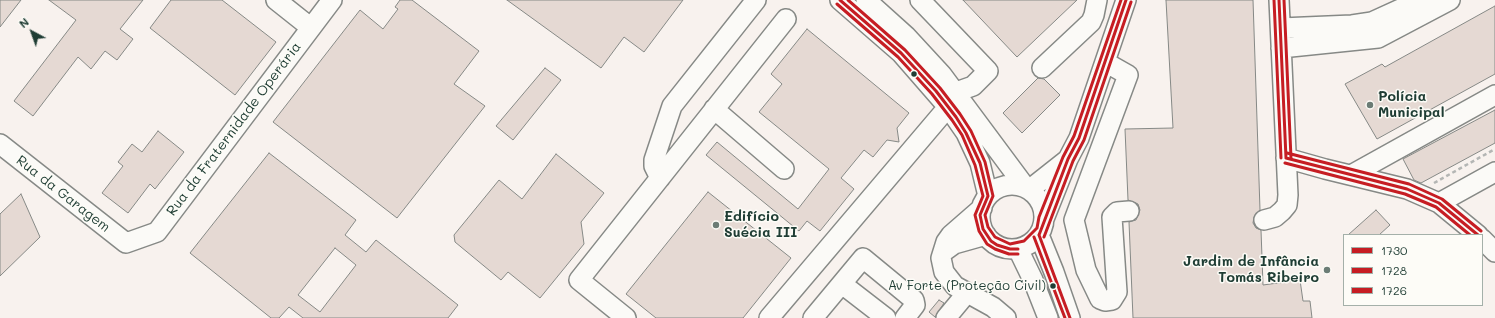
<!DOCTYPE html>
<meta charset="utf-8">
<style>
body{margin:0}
#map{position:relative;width:1495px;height:318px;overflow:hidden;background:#f8f2ee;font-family:Mali,sans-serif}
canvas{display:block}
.legend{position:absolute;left:1343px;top:234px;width:140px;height:72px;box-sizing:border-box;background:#fdfcf7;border:1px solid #a4b0a9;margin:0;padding:5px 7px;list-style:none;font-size:12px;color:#1f3d34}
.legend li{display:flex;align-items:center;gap:8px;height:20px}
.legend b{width:20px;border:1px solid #a4b0a9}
.north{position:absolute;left:12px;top:12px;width:40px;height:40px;-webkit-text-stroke:3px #fdfcf7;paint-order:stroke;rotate:319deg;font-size:11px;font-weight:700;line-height:16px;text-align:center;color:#1f3d34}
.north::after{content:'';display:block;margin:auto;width:14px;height:18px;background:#1f3d34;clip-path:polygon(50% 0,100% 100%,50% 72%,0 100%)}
</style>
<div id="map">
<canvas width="1495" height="318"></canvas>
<ul class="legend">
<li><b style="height:5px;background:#c61d23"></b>1730</li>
<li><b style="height:5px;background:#c61d23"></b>1728</li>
<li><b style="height:5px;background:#c61d23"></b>1726</li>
</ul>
<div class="north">N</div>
</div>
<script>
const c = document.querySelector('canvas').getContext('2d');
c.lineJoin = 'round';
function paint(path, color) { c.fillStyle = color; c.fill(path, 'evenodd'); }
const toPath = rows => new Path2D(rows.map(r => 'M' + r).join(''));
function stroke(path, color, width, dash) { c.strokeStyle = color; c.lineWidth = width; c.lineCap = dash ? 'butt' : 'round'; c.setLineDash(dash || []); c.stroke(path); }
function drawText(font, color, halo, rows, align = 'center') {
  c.font = font + ' Mali,sans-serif'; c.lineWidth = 3; c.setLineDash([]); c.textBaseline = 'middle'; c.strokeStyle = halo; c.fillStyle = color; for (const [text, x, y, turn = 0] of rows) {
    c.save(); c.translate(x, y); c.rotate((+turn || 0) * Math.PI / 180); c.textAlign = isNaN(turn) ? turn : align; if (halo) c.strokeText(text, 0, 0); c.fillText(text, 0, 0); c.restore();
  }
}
const building = toPath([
 [0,0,21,0,0,27,0,0],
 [49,0,143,0,120,29,133,39,117,60,105,51,91,69,78,57,33,116,14,101,76,20,49,0],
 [171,0,222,0,276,42,235,95,150,28,171,0],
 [400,0,412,0,479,51,454,84,485,106,397,218,273,122,360,10,383,29,398,9,395,7,400,0],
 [507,0,683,0,644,52,624,37,601,68,507,0],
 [963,0,1077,0,1017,57,963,0],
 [1166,0,1253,0,1260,210,1254,217,1253,223,1256,228,1261,230,1263,285,1300,280,1303,301,1310,301,1312,318,1133,318,1129,222,1136,220,1140,210,1138,204,1128,200,1125,129,1173,128,1166,0],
 [1495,6,1495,74,1377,139,1345,84,1382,64,1385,67,1495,6],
 [807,29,909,113,897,128,899,142,887,140,873,157,864,150,841,178,854,189,820,231,807,221,799,231,706,155,717,142,798,209,829,169,759,112,782,84,771,74,807,29],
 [545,68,561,80,513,140,496,126,545,68],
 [1038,78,1044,79,1060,95,1022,133,1003,113,1038,78],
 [1495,110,1495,143,1421,183,1414,180,1403,159,1495,110],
 [158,131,184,152,155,189,150,184,128,213,102,193,123,166,118,162,132,144,142,152,158,131],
 [269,153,356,220,345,235,366,252,376,240,458,305,448,318,303,318,289,307,279,318,271,318,190,253,269,153],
 [335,248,356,265,320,312,298,295,335,248],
 [556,154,604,193,581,222,584,244,540,298,508,272,501,280,455,242,454,235,499,180,522,199,556,154],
 [708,192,791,258,743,318,656,318,626,294,708,192],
 [21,194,40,237,0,276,0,214,21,194],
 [1376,210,1390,225,1379,235,1348,235,1376,210],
 [939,300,944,303,935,317,929,312,939,300]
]);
const path = toPath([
 [1434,183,1495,149]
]);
const minor = toPath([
 [276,0,310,27],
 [840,0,901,53,948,107,966,133,980,163,988,196],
 [866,0,906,36,942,75,1026,188],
 [920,0,988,71,973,86,956,92],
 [1281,28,1352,25,1372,22,1420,0],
 [1281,48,1378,38,1450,0],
 [1105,62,1128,75,1074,220,1086,270,1100,299,1105,301,1112,300,1117,292,1112,217,1117,212,1129,211],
 [1042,68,1091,22,1094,15,1097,0],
 [714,109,784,169],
 [0,144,126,243,157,232,332,0],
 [1286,158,1325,169,1407,189,1439,203,1478,235],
 [1351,175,1495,95],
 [660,178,654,166,654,160,672,106,756,0],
 '980 217a32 32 0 1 1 64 0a32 32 0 1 1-64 0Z',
 [1029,190,1067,160],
 [1439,203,1495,172],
 [982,208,951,235,946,242,941,258,944,272,955,286,993,307,1006,318],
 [1044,219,1068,159,1079,138,1126,0],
 [1264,220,1275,217,1282,211,1287,205,1288,195,1279,0],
 [1039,235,1054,272,1070,318],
 [1482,239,1495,252],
 [1018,249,1033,280,1048,318],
 [943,252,954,244,986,235],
 [842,284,886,318],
 [626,318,579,280,786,19],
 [769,318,948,107],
 [813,318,863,258,914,300,915,305,905,318],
 [946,318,966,294]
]);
const bus1 = toPath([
 [840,0,901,53,936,91,956,117,966,133,980,163,988,196,980,215,983,229,991,241,997,245,1010,249,1018,249],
 [1279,0,1286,158],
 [1286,158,1407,189,1439,203,1478,235],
 [1039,235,1068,159,1079,138,1126,0],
 [1039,235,1070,318]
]);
const bus2 = toPath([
 [1274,0,1281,158],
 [837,4,898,57,932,94,952,120,962,135,975,165,983,196,975,215,979,231,987,244,995,249,1009,254,1018,254],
 [1285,163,1405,194,1436,207,1470,235],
 [1034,237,1065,318],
 [1044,237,1073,161,1084,140,1131,2]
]);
const bus3 = toPath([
 [848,0,905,50,940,88,960,114,971,131,985,162,993,196,985,215,988,227,995,237,1010,244,1024,241,1037,228,1039,217,1063,157,1074,136,1121,0],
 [1284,0,1291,158],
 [1287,153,1409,184,1442,199,1481,231]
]);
const markers = [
 [914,74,3.5,"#1f3d34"],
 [1370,105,4,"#6b7c75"],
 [716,225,4,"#6b7c75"],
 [1327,270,4,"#6b7c75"],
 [1053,286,3.5,"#1f3d34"]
];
const busNames = [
 ["Av Forte (Proteção Civil)",1046,286]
];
const poiNames = [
 ["Polícia",1378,97],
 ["Municipal",1378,113],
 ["Edifício",724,217],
 ["Suécia III",724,233],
 ["Jardim de Infância",1319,262,"right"],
 ["Tomás Ribeiro",1319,278,"right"]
];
const streetNames = [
 ["Rua da Fraternidade Operária",234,129,-53],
 ["Rua da Garagem",63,194,38]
];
paint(building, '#e5d9d3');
stroke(building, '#868986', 1);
stroke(minor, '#868986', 22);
stroke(path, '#b4b6b4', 2.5, [4, 3]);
stroke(minor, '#fbfaf7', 19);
stroke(bus1, '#c61d23', 3);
stroke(bus2, '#c61d23', 3);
stroke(bus3, '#c61d23', 3);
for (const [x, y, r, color] of markers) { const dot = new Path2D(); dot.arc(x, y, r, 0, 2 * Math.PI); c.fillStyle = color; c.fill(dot); stroke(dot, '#fdfcf7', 1.5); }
drawText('13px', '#1f3d34', '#fdfcf7', busNames, 'right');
drawText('bold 14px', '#1f3d34', '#fdfcf7', poiNames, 'left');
drawText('14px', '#1f3d34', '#fdfcf7', streetNames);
</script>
